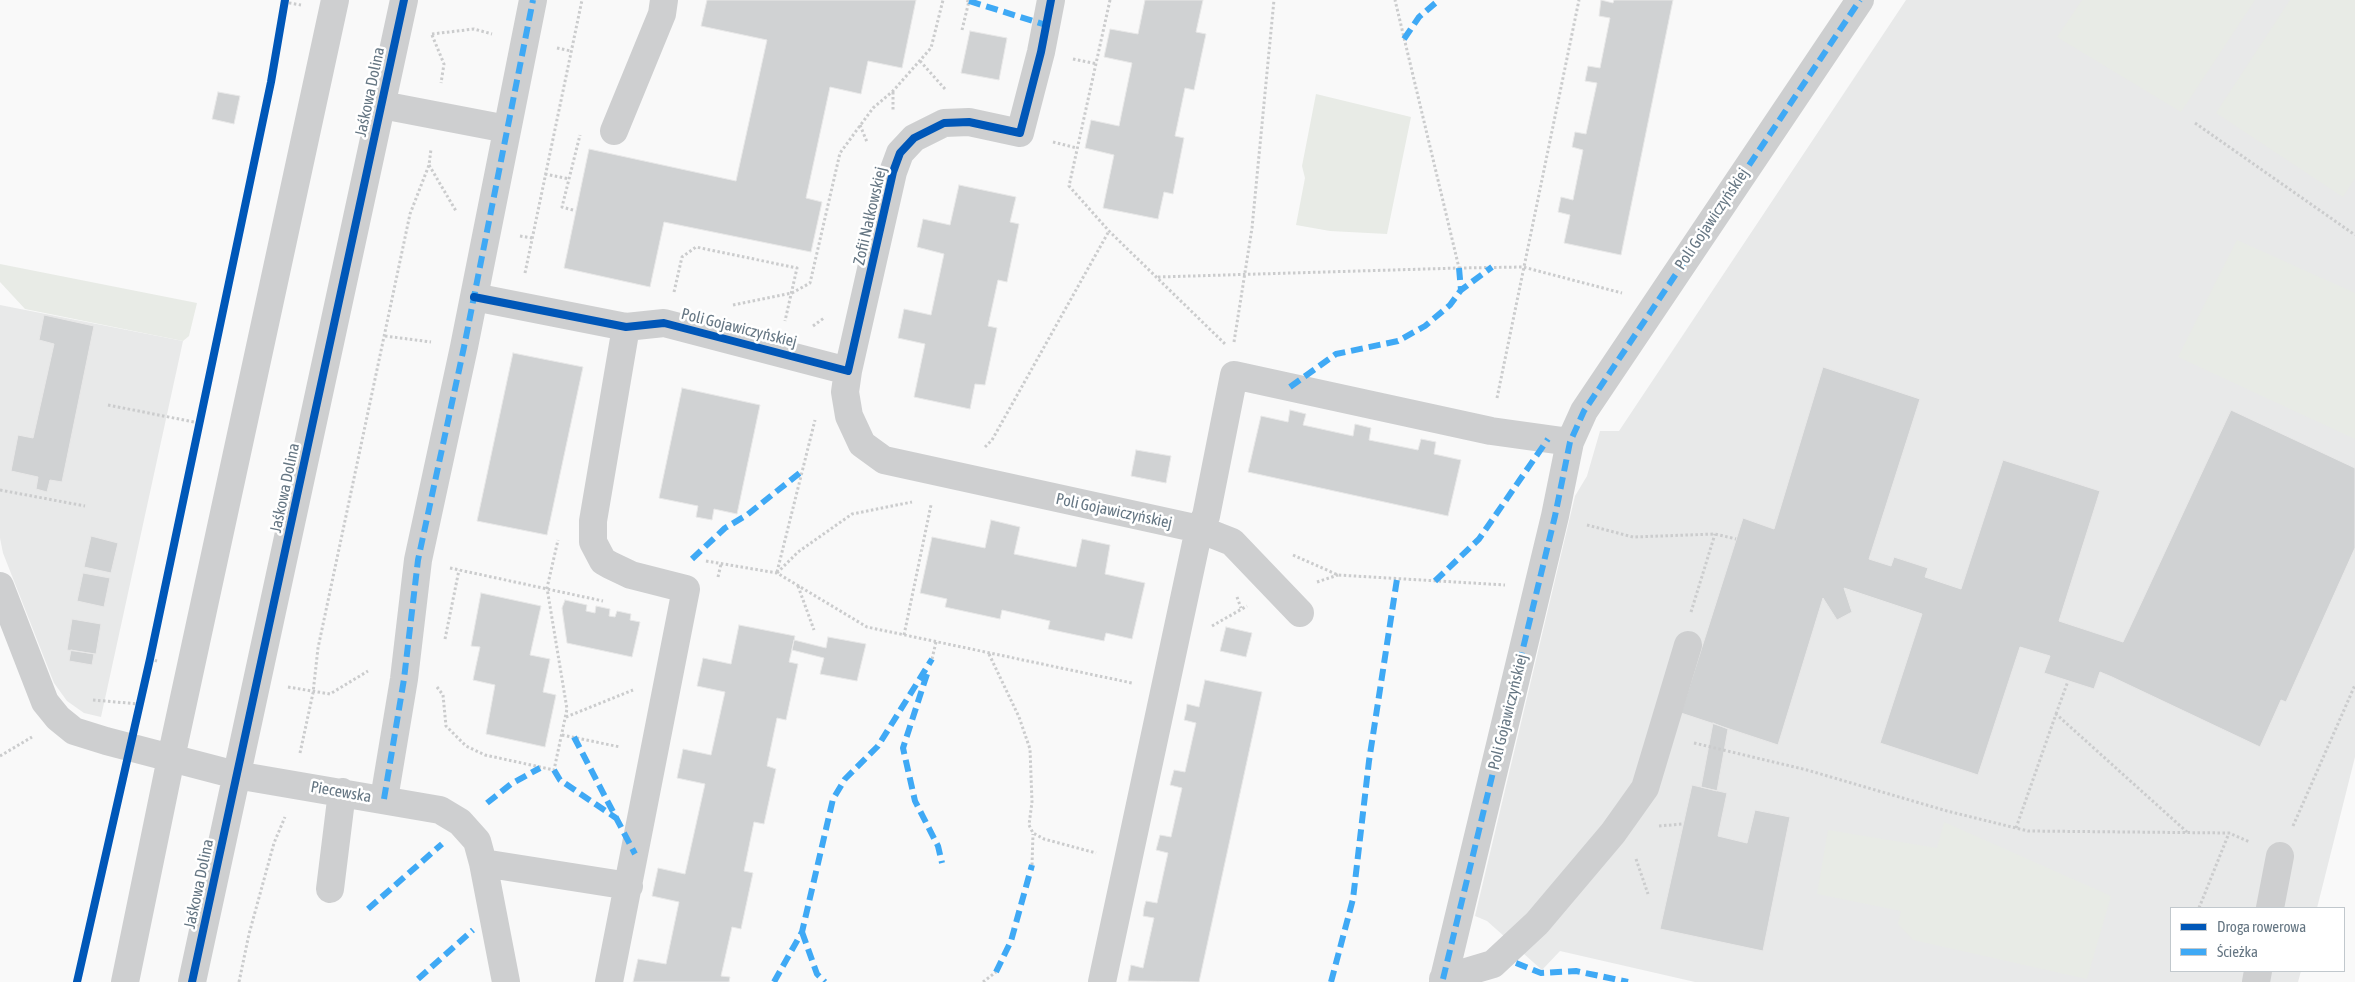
<!DOCTYPE html>
<meta charset="utf-8">
<style>
body{margin:0}
#map{position:relative;width:2355px;height:982px;overflow:hidden;background:#f9f9f9;font-family:"Asap Condensed",sans-serif}
canvas{display:block}
.legend{position:absolute;left:2170px;top:907px;width:175px;height:65px;box-sizing:border-box;background:#fff;border:1px solid #c1c8cd;margin:0;padding:6px 9px;list-style:none;font-size:15px;color:#657683}
.legend li{display:flex;align-items:center;gap:10px;height:25px}
.legend b{width:25px;border:1px solid #c1c8cd}
</style>
<div id="map">
<canvas width="2355" height="982"></canvas>
<ul class="legend">
<li><b style="height:6px;background:#0057b8"></b>Droga rowerowa</li>
<li><b style="height:6px;background:#3fa9f5"></b>Ścieżka</li>
</ul>
</div>
<script>
const c = document.querySelector('canvas').getContext('2d');
c.lineJoin = 'round';
function paint(path, color) { c.fillStyle = color; c.fill(path, 'evenodd'); }
const toPath = rows => new Path2D(rows.map(r => 'M' + r).join(''));
function stroke(path, color, width, dash) { c.strokeStyle = color; c.lineWidth = width; c.lineCap = dash ? 'butt' : 'round'; c.setLineDash(dash || []); c.stroke(path); }
function drawText(font, color, halo, rows, align = 'center') {
  c.font = font + ' "Asap Condensed",sans-serif'; c.lineWidth = 5; c.setLineDash([]); c.textBaseline = 'middle'; c.strokeStyle = halo; c.fillStyle = color; for (const [text, x, y, turn = 0] of rows) {
    c.save(); c.translate(x, y); c.rotate((+turn || 0) * Math.PI / 180); c.textAlign = isNaN(turn) ? turn : align; if (halo) c.strokeText(text, 0, 0); c.fillText(text, 0, 0); c.restore();
  }
}
const built = toPath([
 [1906,0,2355,0,2355,757,2317,908,2171,908,2171,971,2301,971,2298,982,1695,982,1560,951,1542,970,1487,921,1475,916,1575,496,1587,476,1600,431,1619,431],
 [0,305,183,341,101,717,84,713,67,701,54,683,3,553,0,538]
]);
const green = toPath([
 [2082,0,2255,0,2181,112,2057,37],
 [2290,0,2355,0,2355,178,2343,197,2216,113],
 [1316,94,1411,117,1387,234,1330,231,1296,225,1305,178,1302,166],
 [2237,240,2355,293,2355,439,2178,357],
 [0,264,197,303,189,336,183,341,25,309,0,282],
 [1944,822,2111,896,2087,979,1913,940,1898,924,1901,911,1817,894,1828,830,1937,848]
]);
const building = toPath([
 [707,0,916,0,902,68,868,61,861,94,830,87,806,198,822,202,811,252,664,222,650,287,564,268,589,149,736,181,767,40,701,26,707,0],
 [1145,0,1203,0,1196,32,1206,34,1194,90,1185,88,1175,136,1184,138,1173,194,1164,192,1158,219,1103,208,1114,155,1085,148,1091,120,1119,126,1132,63,1104,57,1110,29,1138,34,1145,0],
 [1601,0,1613,3,1614,0,1673,0,1621,255,1564,243,1570,215,1558,212,1561,197,1573,200,1583,150,1572,147,1575,132,1586,134,1597,83,1585,81,1588,66,1600,68,1610,18,1599,16,1601,0],
 [970,31,1007,38,999,80,961,73,970,31],
 [218,92,240,96,234,124,212,119,218,92],
 [959,185,1016,197,1010,222,1019,224,1007,282,998,280,988,326,997,328,985,385,975,384,970,409,914,397,925,344,898,338,904,309,931,315,944,254,917,247,923,219,950,225,959,185],
 [44,315,94,326,62,482,50,480,47,492,36,489,38,477,11,471,18,435,33,438,54,344,39,340,44,315],
 [513,353,583,367,547,535,477,521,513,353],
 [1823,367,1920,399,1869,559,1891,566,1894,557,1928,568,1925,577,1961,589,2003,460,2100,491,2059,621,2123,642,2231,410,2355,468,2355,548,2286,702,2281,700,2260,747,2112,677,2100,672,2094,689,2044,673,2050,656,2020,647,1978,775,1880,743,1922,614,1844,588,1852,612,1837,620,1823,598,1778,745,1681,713,1743,518,1774,529,1823,367],
 [682,388,760,405,737,514,714,509,712,520,696,517,698,506,659,498,682,388],
 [1290,410,1306,414,1303,425,1353,436,1355,424,1371,428,1369,440,1418,450,1421,439,1436,442,1434,454,1461,460,1448,516,1248,472,1261,416,1288,422,1290,410],
 [1136,450,1171,456,1166,483,1131,476,1136,450],
 [991,520,1020,527,1014,554,1076,567,1082,539,1110,545,1105,574,1145,583,1132,639,1106,633,1104,641,1048,629,1050,621,1002,610,1000,619,945,607,947,599,920,593,932,537,985,548,991,520],
 [91,536,118,543,111,573,84,567,91,536],
 [83,573,110,578,104,607,77,601,83,573],
 [481,593,541,606,530,655,550,659,543,692,556,695,545,747,486,734,495,685,473,680,480,647,471,646,481,593],
 [565,600,587,605,586,611,595,613,596,606,610,609,609,616,615,617,617,611,631,614,630,620,640,622,632,657,567,643,562,608,565,600],
 [72,619,101,624,96,654,67,650,72,619],
 [739,625,795,636,789,662,798,664,786,720,777,718,767,766,776,769,764,824,754,822,744,871,753,873,741,929,732,927,721,976,730,977,729,982,633,982,638,959,666,964,679,902,652,896,658,868,685,874,705,784,677,778,683,749,711,755,725,692,697,686,703,658,731,664,739,625],
 [1226,627,1252,633,1246,657,1220,651,1226,627],
 [828,637,866,644,857,681,820,674,824,658,792,650,794,640,826,648,828,637],
 [71,650,94,654,92,665,69,661,71,650],
 [1205,680,1262,692,1199,982,1128,981,1131,965,1143,968,1154,918,1143,916,1144,908,1146,901,1157,903,1168,853,1156,850,1160,835,1171,837,1182,788,1170,785,1174,770,1185,772,1196,723,1184,720,1186,712,1187,704,1199,707,1205,680],
 [1713,723,1728,729,1717,791,1701,787,1713,723],
 [1692,785,1727,793,1718,836,1747,843,1755,810,1790,817,1763,951,1660,929,1692,785]
]);
const path = toPath([
 [1110,0,1069,186,1109,231,1225,344],
 [284,2,301,5],
 [962,30,969,1,964,0],
 [432,34,474,29,492,34],
 [432,35,444,64,441,83],
 [557,48,571,51],
 [1073,59,1097,64],
 [920,61,945,89],
 [893,92,893,110],
 [2195,123,2355,235],
 [860,125,867,142],
 [1053,142,1077,148],
 [429,165,456,211],
 [545,174,569,179],
 [573,210,562,207,580,135],
 [520,236,532,238],
 [1459,268,1523,267,1622,293],
 [525,273,582,0],
 [1158,277,1459,268,1395,0],
 [674,292,682,257,696,247,797,268,785,321],
 [733,305,792,293,810,283,840,153,873,108,893,91,931,48,943,0],
 [813,326,824,318],
 [385,336,431,342],
 [1234,342,1252,228,1274,0],
 [1497,398,1579,0],
 [108,405,199,423],
 [985,447,992,440,1109,231],
 [0,490,85,506],
 [1587,525,1633,537,1715,534,1736,539],
 [1293,555,1338,575,1505,585],
 [706,561,777,573,867,627,1132,683],
 [450,568,603,601],
 [777,572,815,420],
 [777,573,798,552,852,514,912,502],
 [718,577,721,564],
 [1317,582,1338,575],
 [798,586,814,630],
 [1237,597,1241,608],
 [1691,612,1715,534],
 [1212,626,1247,606],
 [904,635,931,505],
 [445,639,459,570],
 [989,654,1019,717,1030,749,1032,802,1029,825,1033,833,1044,839,1096,853],
 [150,659,157,661],
 [932,659,936,642],
 [288,687,330,694,368,671],
 [437,687,443,695,446,726,466,746,485,755,554,770,567,709,547,588,558,540],
 [93,700,139,704],
 [2056,714,2068,681],
 [566,717,633,690],
 [562,735,620,747],
 [1694,743,1807,770,1947,811,2028,831,2229,833,2250,842],
 [300,753,313,693,318,648,410,214,429,165,431,149],
 [0,756,32,737],
 [1659,826,1682,824],
 [2293,826,2355,685],
 [2016,828,2056,714,2187,832],
 [1636,859,1648,894],
 [1032,865,1033,834],
 [2199,908,2229,833],
 [239,982,249,934,274,843,285,817],
 [983,982,996,972]
]);
const minor = toPath([
 [1051,0,1041,52,1020,133,969,122,944,123,914,138,900,153,893,172,848,371,845,392,849,416,862,444,884,460,1199,529,1232,542,1300,613],
 [382,105,507,129],
 [614,131,662,14,664,0],
 [474,297,626,327,664,323,848,371],
 [0,586,45,702,58,718,74,731,106,741,236,775,440,810,460,822,477,841,483,863,506,982],
 [384,799,404,679,418,560,464,347,533,0],
 [483,863,629,886],
 [330,889,342,792],
 [2270,908,2280,856],
 [1443,979,1493,964,1537,923,1613,833,1645,788,1688,645],
 [125,982,171,758,335,0],
 [192,982,404,0],
 [609,982,686,589,631,575,610,565,603,561,593,542,593,521,626,327],
 [1102,982,1199,529,1206,516,1234,375,1491,431,1570,442],
 [1443,982,1555,516,1570,442,1584,411,1860,0],
 [2256,982,2258,971]
]);
const quiet = toPath([
 [969,1,1046,25],
 [1404,39,1419,17,1439,0],
 [1459,268,1461,290],
 [1290,387,1336,354,1398,341,1425,326,1450,305,1461,290,1492,267],
 [692,559,725,528,747,515,802,471],
 [1435,581,1479,539,1548,439],
 [927,674,903,748,915,801,938,846,942,863],
 [574,737,635,854],
 [554,770,560,780,616,818],
 [384,799,404,679,418,560,464,347,533,0],
 [487,803,511,784,540,768],
 [368,909,442,844],
 [802,932,817,974,825,982],
 [1516,963,1541,973,1576,971,1628,982],
 [996,972,1011,941,1032,865],
 [418,979,473,930],
 [1443,979,1555,516,1570,442,1584,411,1860,0],
 [774,982,802,932,833,799,845,779,878,746,932,659],
 [1331,982,1353,899,1369,761,1397,579]
]);
const cycleway = toPath([
 [474,297,626,327,664,323,848,371,893,172,900,153,914,138,944,123,969,122,1020,133,1041,52,1051,0],
 [77,982,150,659,271,82,285,0],
 [192,982,404,0]
]);
const streetNames = [
 ["Jaśkowa Dolina",370,92,-78],
 ["Zofii Nałkowskiej",870,216,-77],
 ["Poli Gojawiczyńskiej",1712,219,-56],
 ["Poli Gojawiczyńskiej",739,328,14],
 ["Jaśkowa Dolina",285,488,-78],
 ["Poli Gojawiczyńskiej",1114,511,12],
 ["Poli Gojawiczyńskiej",1508,712,-76],
 ["Piecewska",341,792,10],
 ["Jaśkowa Dolina",199,884,-78]
];
paint(built, '#e8e9e9');
paint(green, '#e8ebe6');
paint(building, '#d0d2d3');
stroke(building, '#e8e8e8', 1);
stroke(path, '#cbcccd', 3, [2.5, 2.5]);
stroke(minor, '#cecfd0', 28);
stroke(quiet, '#3fa9f5', 6, [12, 6]);
stroke(cycleway, '#0057b8', 8);
drawText('16px', '#657683', '#fff', streetNames);
</script>
